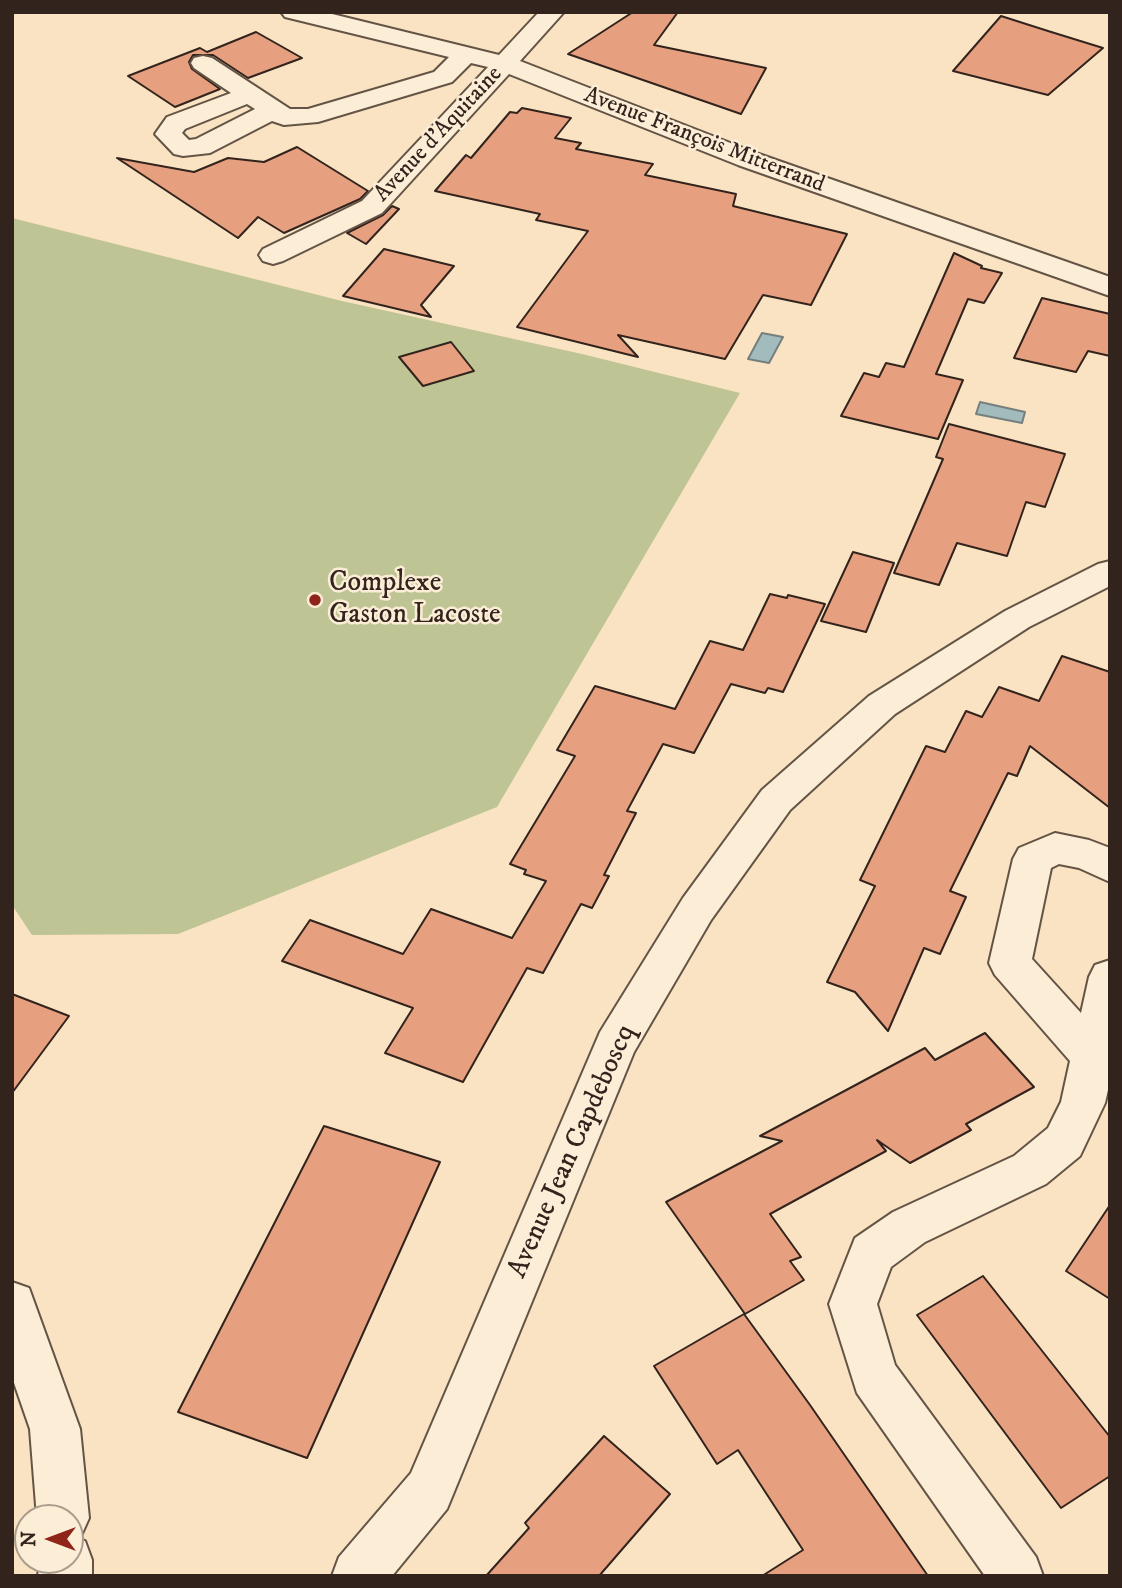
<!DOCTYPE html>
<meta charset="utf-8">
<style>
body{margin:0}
#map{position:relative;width:1122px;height:1588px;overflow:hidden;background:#fae3c2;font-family:"IM FELL DW Pica",serif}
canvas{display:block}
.frame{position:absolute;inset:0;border:14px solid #32241d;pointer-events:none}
.north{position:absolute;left:14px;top:1504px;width:70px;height:70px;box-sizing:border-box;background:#fcedd7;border:2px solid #ab9d8d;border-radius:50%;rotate:270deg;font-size:19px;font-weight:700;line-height:28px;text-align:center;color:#32241d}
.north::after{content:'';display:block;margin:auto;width:24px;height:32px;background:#8f2418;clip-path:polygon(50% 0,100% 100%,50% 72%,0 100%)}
</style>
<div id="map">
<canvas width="1122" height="1588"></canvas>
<div class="frame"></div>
<div class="north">N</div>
</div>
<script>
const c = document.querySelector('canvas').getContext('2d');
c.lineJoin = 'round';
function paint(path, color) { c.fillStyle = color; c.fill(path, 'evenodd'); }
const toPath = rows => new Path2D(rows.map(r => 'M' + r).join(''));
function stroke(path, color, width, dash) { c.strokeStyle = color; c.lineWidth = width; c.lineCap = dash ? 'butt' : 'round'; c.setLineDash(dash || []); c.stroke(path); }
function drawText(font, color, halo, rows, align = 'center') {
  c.font = font + ' "IM FELL DW Pica",serif'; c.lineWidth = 5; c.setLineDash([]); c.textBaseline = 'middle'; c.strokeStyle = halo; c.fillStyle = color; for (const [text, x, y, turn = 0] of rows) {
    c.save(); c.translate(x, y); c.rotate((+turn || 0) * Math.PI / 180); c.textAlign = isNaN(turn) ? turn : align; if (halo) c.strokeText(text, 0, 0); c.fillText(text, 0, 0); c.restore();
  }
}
const green = toPath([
 [12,218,342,301,582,354,740,393,497,807,178,934,32,935,12,905]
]);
const water = toPath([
 [762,333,783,337,769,363,748,359,762,333],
 [980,402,1025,412,1022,423,976,414,980,402]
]);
const building = toPath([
 [633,12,678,12,654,45,766,68,741,114,568,54,633,12],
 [1001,16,1048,31,1103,48,1048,95,953,71,1001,16],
 [256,32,302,58,248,78,213,55,193,55,189,62,192,69,220,89,175,107,128,76,200,48,207,52,256,32],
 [522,108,571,118,555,138,581,143,576,149,653,164,645,175,736,194,733,206,847,234,811,305,763,295,725,359,618,335,638,357,517,327,588,231,536,220,540,214,435,191,466,155,471,158,510,112,517,113,522,108],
 [297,147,368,191,360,199,284,233,258,217,238,238,117,158,194,172,228,158,264,162,297,147],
 [392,206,399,209,366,244,347,233,383,215,392,206],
 [384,249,454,266,421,305,431,317,343,296,384,249],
 [954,253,982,266,981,268,1002,273,984,303,968,299,936,374,963,380,938,439,841,416,864,373,879,377,886,363,904,367,954,253],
 [1042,298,1110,314,1110,356,1088,351,1076,372,1014,358,1042,298],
 [451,342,474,371,423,386,399,357,451,342],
 [949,424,1065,454,1045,507,1026,502,1007,556,957,543,939,585,894,573,943,459,936,457,949,424],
 [853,552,894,563,866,632,821,621,853,552],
 [770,594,787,598,788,595,825,604,783,692,768,688,765,693,731,684,694,753,663,744,627,811,636,813,604,875,609,876,592,908,581,904,543,973,527,968,463,1082,385,1053,413,1008,282,961,310,920,403,954,431,909,512,938,546,881,524,874,526,870,510,864,575,756,557,750,595,686,675,709,710,641,743,650,770,594],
 [1062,656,1110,672,1110,808,1030,746,1017,776,1008,773,950,891,966,897,940,954,924,948,888,1031,855,992,827,982,875,886,860,880,926,746,945,752,966,711,982,717,999,687,1039,701,1062,656],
 [12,994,69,1016,12,1093,12,994],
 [985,1033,1034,1087,966,1124,971,1130,910,1163,877,1140,886,1151,770,1214,801,1257,790,1261,804,1280,745,1314,666,1202,782,1141,760,1136,925,1048,935,1060,985,1033],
 [324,1126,440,1162,307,1458,178,1412,324,1126],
 [1110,1205,1110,1299,1066,1271,1110,1205],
 [983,1276,1110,1437,1110,1476,1061,1508,917,1315,983,1276],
 [744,1314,810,1405,928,1576,762,1576,803,1550,738,1450,717,1464,654,1366,744,1314],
 [604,1436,670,1494,599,1576,486,1576,529,1528,525,1523,604,1436]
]);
const minor = toPath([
 [281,12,324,12,499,55,539,12,564,12,520,61,756,153,1110,277,1110,296,738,165,509,74,382,213,283,261,273,264,263,261,259,255,263,249,362,201,488,67,471,63,452,82,318,122,284,125,272,121,210,153,183,156,174,154,155,134,167,117,231,93,194,68,191,63,194,58,203,56,212,58,290,109,308,109,434,72,449,57,285,17,281,12],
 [247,104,255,109,196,139,189,140,182,133,185,129,247,104],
 [1110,561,1110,586,1029,627,895,714,790,810,711,920,634,1052,447,1509,392,1576,332,1576,339,1557,411,1473,600,1032,683,898,762,790,869,696,1005,611,1098,564,1110,561],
 [1055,833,1089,840,1110,848,1110,882,1079,868,1059,864,1051,868,1032,959,1081,1013,1089,977,1095,965,1110,960,1110,1081,1105,1103,1080,1156,1046,1184,925,1242,891,1267,877,1304,895,1365,1036,1557,1043,1576,985,1576,857,1393,829,1304,855,1238,893,1212,1014,1156,1048,1128,1061,1102,1070,1061,995,975,989,963,1013,859,1019,848,1055,833],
 [12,1282,29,1288,80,1429,89,1518,81,1536,77,1538,85,1541,92,1560,92,1576,38,1576,40,1560,70,1560,70,1518,37,1518,30,1429,12,1377,12,1282]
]);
const markers = [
 [315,600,7,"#8f2418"]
];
const farStreetnames = [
 ["Avenue d'Aquitaine",439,135,-47],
 ["Avenue François Mitterrand",704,141,21]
];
const poiNames = [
 ["Complexe",329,584],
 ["Gaston Lacoste",329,616]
];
const streetNames = [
 ["Avenue Jean Capdeboscq",573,1152,-66]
];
paint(green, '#bec493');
paint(water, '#a2bcbd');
stroke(water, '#757f7d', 2);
paint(building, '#e6a080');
stroke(building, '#32241d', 2);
stroke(minor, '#645446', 4);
paint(minor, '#fcedd7');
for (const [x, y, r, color] of markers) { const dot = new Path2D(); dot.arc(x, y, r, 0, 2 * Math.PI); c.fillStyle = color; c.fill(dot); stroke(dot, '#fcedd7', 2.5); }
drawText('23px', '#32241d', '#fcedd7', farStreetnames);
drawText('28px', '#32241d', '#fcedd7', poiNames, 'left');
drawText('28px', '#32241d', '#fcedd7', streetNames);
</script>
